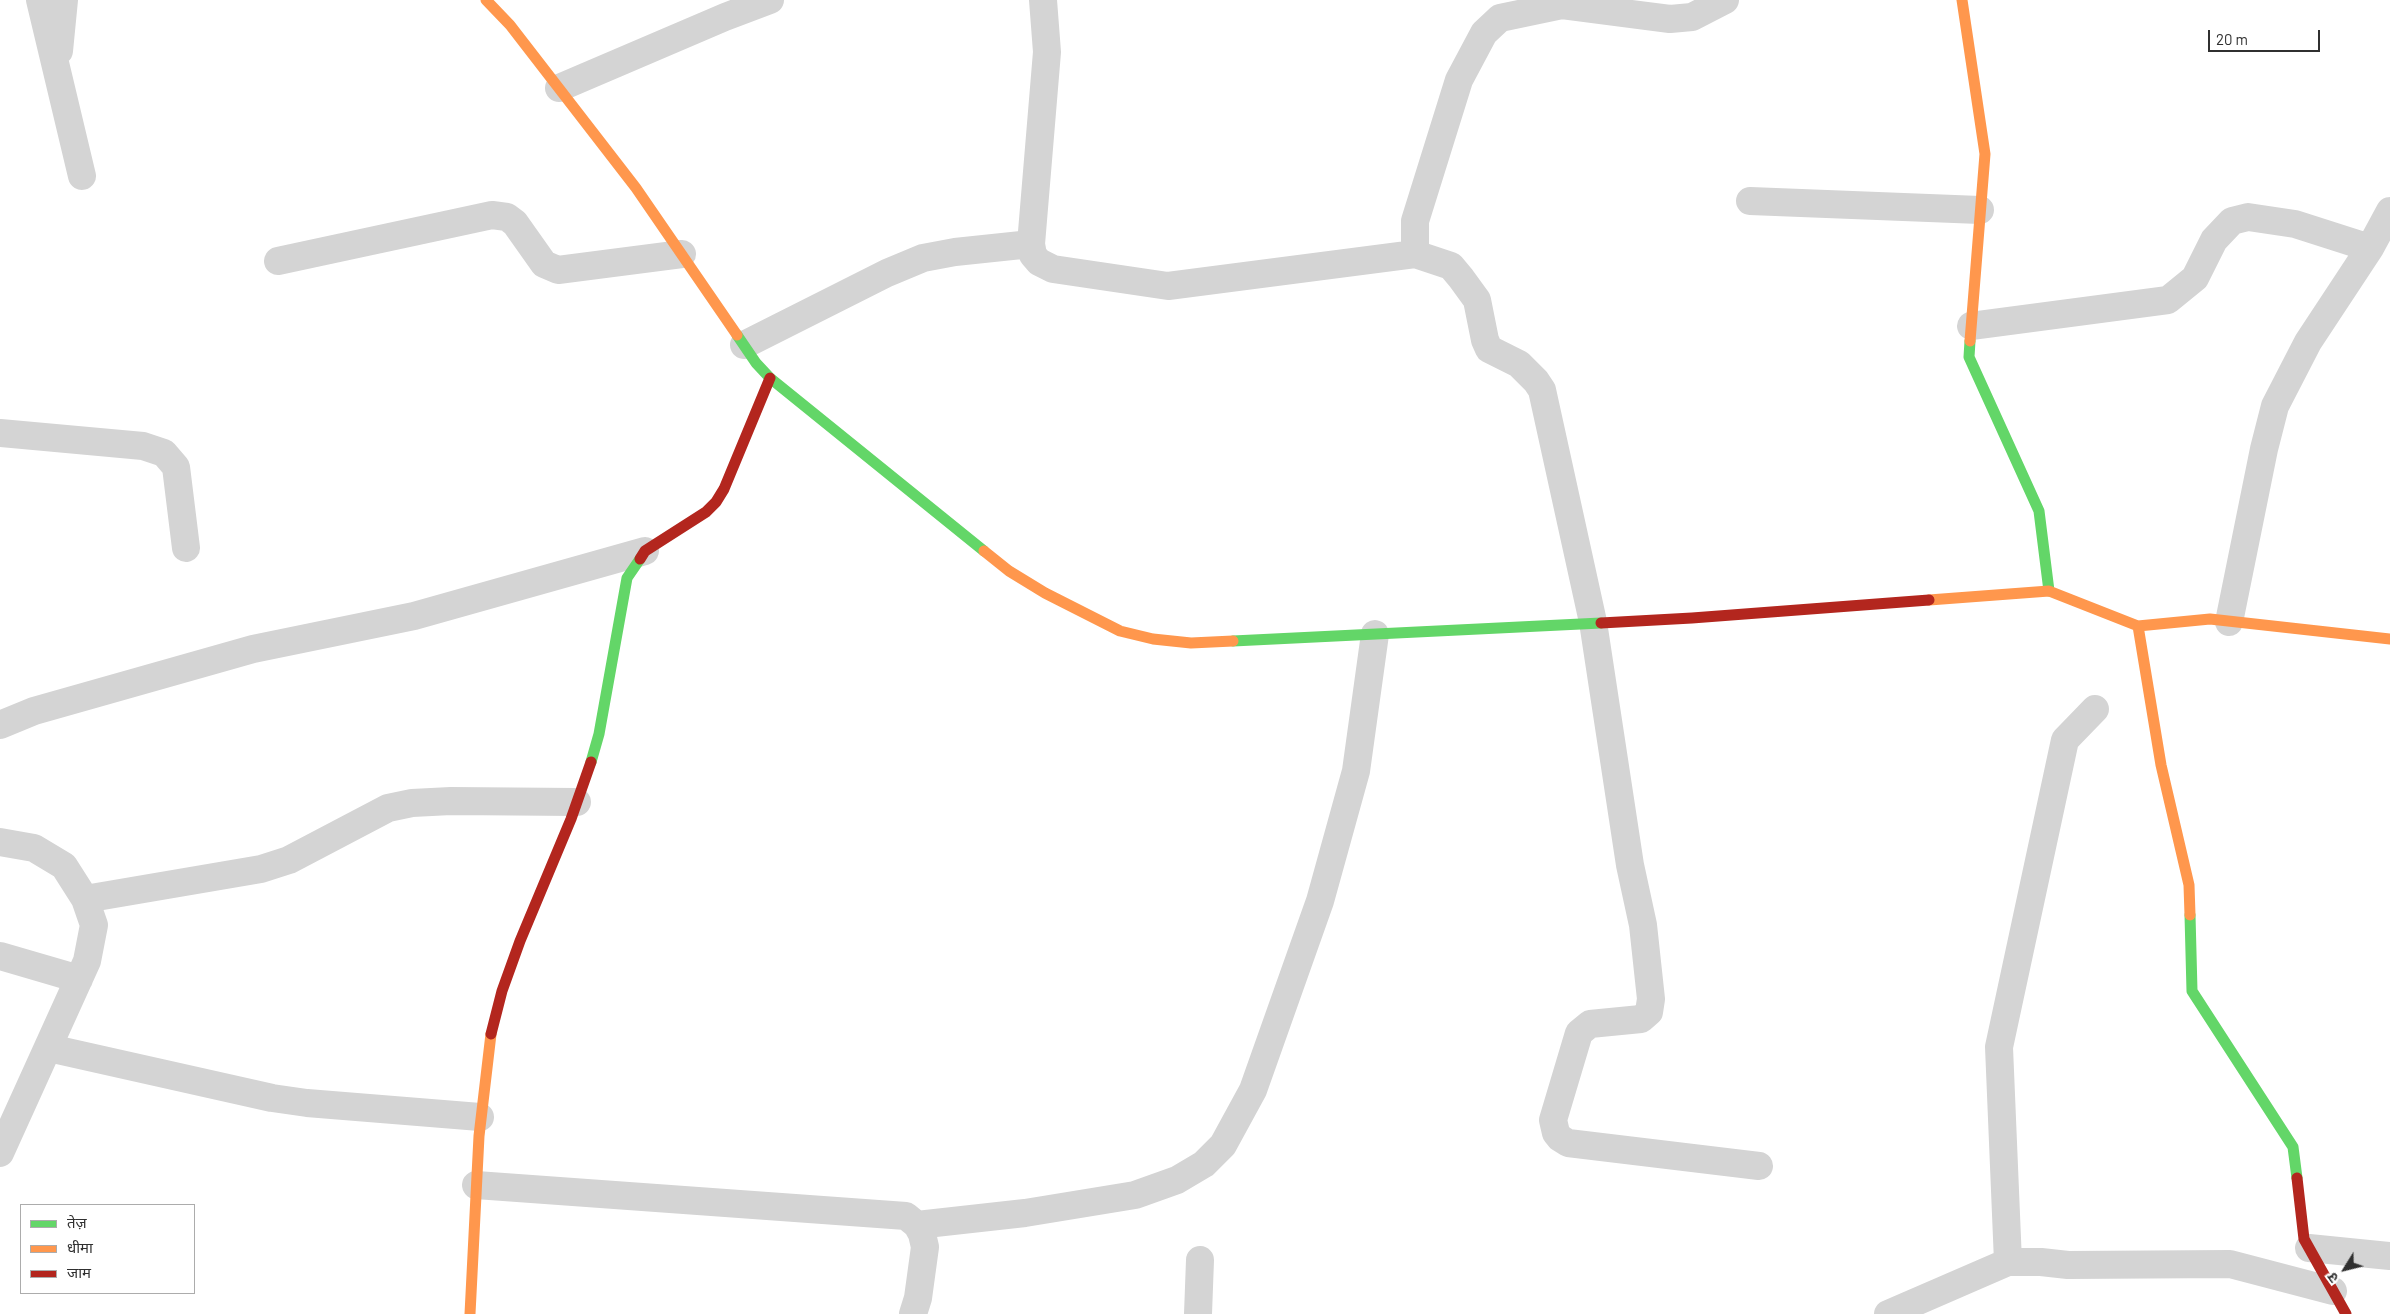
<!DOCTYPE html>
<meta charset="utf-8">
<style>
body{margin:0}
#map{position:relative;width:2390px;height:1314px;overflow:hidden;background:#fff;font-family:Barlow,"Noto Sans Devanagari",sans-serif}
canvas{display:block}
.legend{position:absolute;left:20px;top:1204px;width:175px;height:90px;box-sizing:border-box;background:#fff;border:1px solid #acacac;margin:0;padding:6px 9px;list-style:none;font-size:15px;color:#303030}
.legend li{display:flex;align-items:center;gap:10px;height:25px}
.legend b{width:25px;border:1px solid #acacac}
.north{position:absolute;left:2320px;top:1244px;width:50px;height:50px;-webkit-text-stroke:4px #fff;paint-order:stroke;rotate:234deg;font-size:14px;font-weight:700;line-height:20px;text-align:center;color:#303030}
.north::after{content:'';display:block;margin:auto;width:18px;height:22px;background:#303030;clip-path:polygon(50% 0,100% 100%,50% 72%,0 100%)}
.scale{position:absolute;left:2208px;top:30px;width:112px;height:22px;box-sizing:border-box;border:2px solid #303030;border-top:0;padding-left:6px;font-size:15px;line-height:18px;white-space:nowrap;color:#303030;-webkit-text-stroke:4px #fff;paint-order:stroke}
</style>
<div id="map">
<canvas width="2390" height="1314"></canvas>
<ul class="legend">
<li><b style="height:6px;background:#63d668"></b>तेज़</li>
<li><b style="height:6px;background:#ff974d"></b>धीमा</li>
<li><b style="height:6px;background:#b3261e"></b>जाम</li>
</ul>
<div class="north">उ</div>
<div class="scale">20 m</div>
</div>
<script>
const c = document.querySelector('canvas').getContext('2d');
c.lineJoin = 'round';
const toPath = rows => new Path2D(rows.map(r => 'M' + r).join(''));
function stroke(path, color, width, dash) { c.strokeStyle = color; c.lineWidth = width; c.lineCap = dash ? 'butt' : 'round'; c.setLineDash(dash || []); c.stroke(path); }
const street = toPath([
 [40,0,82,176],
 [1043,0,1047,52,1031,244,1033,255,1039,262,1053,269,1168,286,1415,254,1451,266,1461,278,1477,300,1485,340,1489,349,1519,364,1536,381,1542,390,1593,622,1630,865,1643,925,1651,999,1649,1012,1641,1019,1590,1024,1579,1033,1553,1120,1556,1133,1560,1138,1568,1143,1759,1166],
 [1562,5,1670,19,1692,17,1725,0],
 [59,51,64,0],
 [559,88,725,17,770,0],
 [1750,201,1980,210],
 [1415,254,1415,221,1459,80,1484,33,1500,18,1562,5,1563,0],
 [278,261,492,215,507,217,515,223,544,264,558,270,682,254],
 [1971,326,2168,300,2195,278,2214,240,2232,221,2248,217,2295,224,2370,248],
 [744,345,887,273,923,258,955,252,1031,244],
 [0,433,143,446,164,453,176,467,186,548],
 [2229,622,2264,449,2275,406,2308,342,2370,248,2390,211],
 [0,725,34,711,253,649,414,616,645,551],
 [0,842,34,848,64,866,85,899,94,925,87,961,0,1153],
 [85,899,261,869,289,860,388,808,412,803,451,801,577,802],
 [0,956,79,979],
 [49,1048,272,1098,307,1103,480,1117],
 [476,1185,906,1216,917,1225,922,1234,925,1247,918,1298,913,1314],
 [917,1225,1025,1213,1135,1195,1177,1180,1204,1164,1223,1145,1253,1090,1320,901,1356,771,1375,634],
 [2309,1248,2390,1256],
 [2008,1262,1999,1047,2065,740,2095,709],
 [1198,1314,1200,1260],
 [1888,1314,2008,1262,2041,1262,2068,1265,2230,1264,2333,1291]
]);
const fast = toPath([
 [737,335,756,363,770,378,984,551],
 [1970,341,1969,357,2039,511,2049,591],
 [1233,641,1601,623],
 [591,762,599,734,627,578,640,559],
 [2190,915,2192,991,2293,1147,2297,1178]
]);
const slow = toPath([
 [486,0,510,25,636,188,737,335],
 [1962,0,1985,154,1970,341],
 [984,551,1009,571,1045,593,1120,631,1153,639,1191,643,1233,641],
 [1929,600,2049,591,2138,626,2210,619,2390,639],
 [2138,626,2161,765,2189,885,2190,915],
 [470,1314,479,1136,491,1034]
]);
const jam = toPath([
 [640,559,645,551,706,512,716,502,724,489,770,378],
 [1601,623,1692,618,1929,600],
 [491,1034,502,991,520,941,571,819,591,762],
 [2297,1178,2304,1239,2346,1314]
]);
stroke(street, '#d4d4d4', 28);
stroke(fast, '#63d668', 11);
stroke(slow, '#ff974d', 11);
stroke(jam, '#b3261e', 11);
</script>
